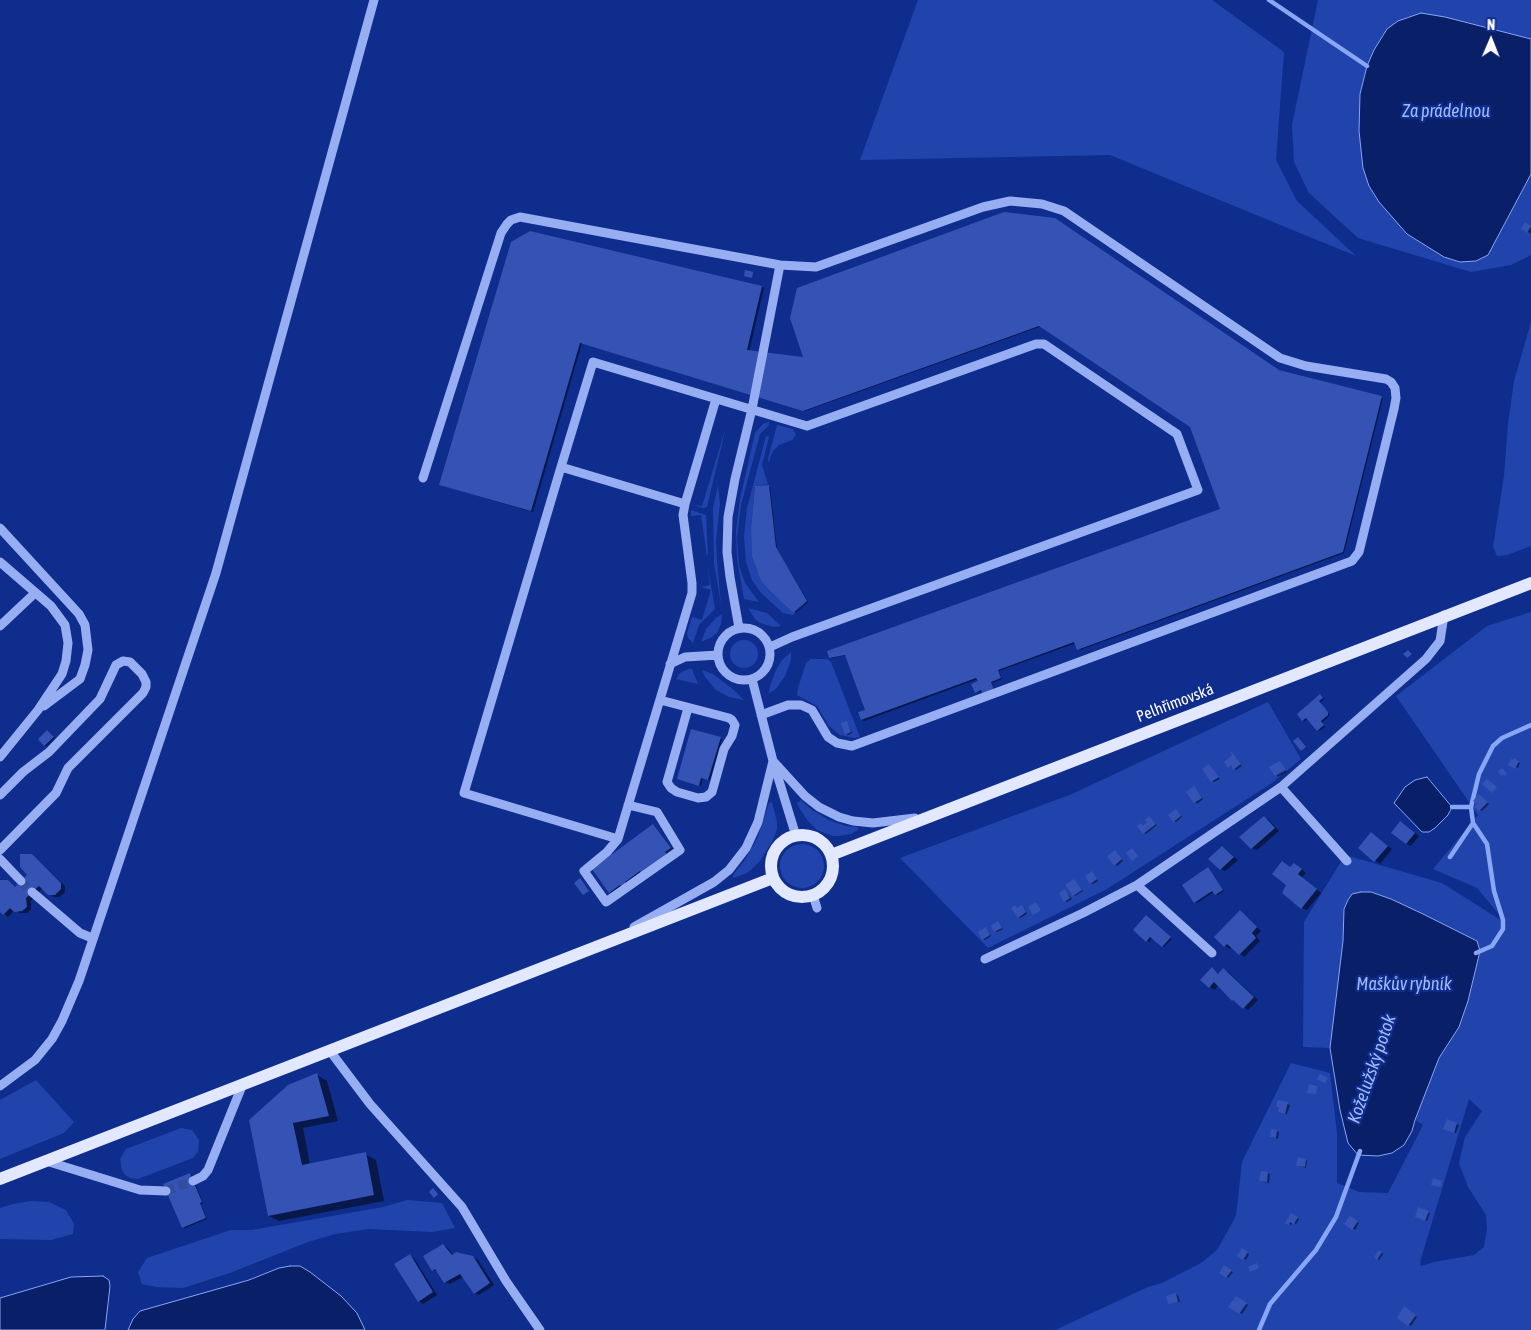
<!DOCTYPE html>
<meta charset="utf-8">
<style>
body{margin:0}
#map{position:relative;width:1531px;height:1330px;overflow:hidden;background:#0f2d8d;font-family:"Asap Condensed",sans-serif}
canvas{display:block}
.north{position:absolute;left:1466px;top:15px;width:50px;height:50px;-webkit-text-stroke:4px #0f2d8d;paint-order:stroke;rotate:1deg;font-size:14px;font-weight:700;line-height:20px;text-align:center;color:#fff}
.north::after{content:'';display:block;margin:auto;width:18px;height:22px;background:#fff;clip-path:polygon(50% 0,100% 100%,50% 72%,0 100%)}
</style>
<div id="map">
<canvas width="1531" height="1330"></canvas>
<div class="north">N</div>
</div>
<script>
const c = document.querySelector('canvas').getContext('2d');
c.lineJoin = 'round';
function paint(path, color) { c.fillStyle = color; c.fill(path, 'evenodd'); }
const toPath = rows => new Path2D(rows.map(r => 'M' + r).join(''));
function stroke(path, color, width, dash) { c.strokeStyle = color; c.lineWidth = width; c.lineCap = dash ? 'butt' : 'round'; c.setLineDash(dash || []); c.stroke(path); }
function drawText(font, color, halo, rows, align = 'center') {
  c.font = font + ' "Asap Condensed",sans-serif'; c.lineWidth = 4.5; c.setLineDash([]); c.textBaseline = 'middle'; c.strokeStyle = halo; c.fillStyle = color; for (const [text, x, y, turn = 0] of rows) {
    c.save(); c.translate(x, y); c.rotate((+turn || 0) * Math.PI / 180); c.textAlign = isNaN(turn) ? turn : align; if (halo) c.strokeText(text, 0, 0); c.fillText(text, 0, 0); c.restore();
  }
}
const green = toPath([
 [918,0,1212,0,1284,52,1276,160,1297,201,1356,256,1110,155,860,160],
 [1318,0,1531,0,1531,39,1445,17,1387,29,1374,50,1367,66,1360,94,1379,202,1407,234,1444,257,1460,262,1488,255,1531,174,1531,255,1511,265,1471,272,1358,238,1309,193,1294,162,1292,125],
 [1531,322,1531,546,1507,555,1497,556,1493,547,1504,476,1508,424,1514,381],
 [769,422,769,425,760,434,741,505,737,538,739,565,745,583,759,602,744,599,737,559,736,531,740,499,755,433,763,424],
 [777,425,793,429,796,435,792,440,779,445,773,451,770,458,769,464,768,459],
 [726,427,707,507,704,508,692,505,702,506],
 [766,436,769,437,762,465,768,484,755,486,751,528,752,557,761,581,769,590,793,613,807,601,806,603,793,615,783,613,761,593,752,580,746,562,744,536,747,508],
 [718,485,720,504,716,541,717,562,721,604,714,563,713,508],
 [691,510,706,515,708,553,707,557,701,515,691,516],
 [707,562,715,609,699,625,693,643,688,638,687,633,692,617,702,620,711,590,701,587,710,585],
 [748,608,767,613,781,626,774,627,760,623,755,619],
 [1531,612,1531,1330,1055,1330,1148,1287,1162,1283,1201,1263,1217,1250,1236,1216,1242,1162,1291,1063,1330,1073,1337,1133,1337,1183,1359,1192,1388,1193,1423,1125,1415,1120,1439,1058,1459,1027,1468,1001,1480,951,1477,941,1413,909,1344,909,1343,941,1330,1048,1303,1047,1304,922,1345,855,1442,883,1507,924,1477,888,1433,869,1478,815,1396,696,1487,626],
 [1469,1099,1482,1111,1465,1137,1459,1163,1468,1187,1486,1215,1487,1229,1484,1247,1474,1255,1434,1262,1421,1266,1420,1262],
 [722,614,721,624,717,633,712,637,701,642,706,629,716,618],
 '730 654a14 14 0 1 1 28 0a14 14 0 1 1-28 0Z',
 [791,652,791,660,785,676,776,689,769,693,770,686,776,670,782,660],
 [811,659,827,659,831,662,860,737,854,738,840,735,829,726,817,706,797,695,798,688,806,663],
 [688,669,692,669,698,684,676,679,680,673],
 [702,670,713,674,734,690,744,700,729,697,716,690,705,677],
 [1268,702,1301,759,1272,783,1107,889,988,948,900,858,1072,794],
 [801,800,812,810,829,820,846,826,857,827,859,829,851,834,839,836,833,836,817,830,808,821,800,809,797,803],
 [772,802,777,822,777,829,773,840,760,861,755,866,747,873,733,878,733,875,744,861,757,839,769,803],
 '780 866a22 22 0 1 1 44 0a22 22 0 1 1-44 0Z',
 [36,1080,74,1122,64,1133,0,1159,0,1100],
 [181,1128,192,1130,199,1140,198,1152,193,1158,138,1179,130,1178,125,1175,122,1170,120,1159,126,1149],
 [407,1200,442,1203,455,1228,432,1232,369,1229,335,1234,308,1242,230,1273,183,1288,156,1287,142,1284,138,1272,147,1258,231,1230,252,1230,383,1207],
 [31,1201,49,1202,66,1210,74,1224,73,1234,51,1240,0,1239,0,1208,13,1204]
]);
const water = toPath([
 [1421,13,1445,17,1531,39,1531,174,1488,255,1476,261,1460,262,1444,257,1407,234,1379,202,1369,186,1363,168,1359,131,1360,94,1367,66,1374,50,1387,29,1398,21,1421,13],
 [1427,777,1452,807,1448,815,1435,828,1429,832,1422,832,1394,803,1405,787,1415,780,1427,777],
 [1361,892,1371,892,1391,899,1423,914,1477,941,1480,951,1468,1001,1459,1027,1439,1058,1415,1120,1412,1131,1404,1145,1392,1153,1378,1156,1358,1155,1348,1143,1340,1110,1330,1048,1343,941,1344,909,1348,900,1352,894,1361,892],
 [290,1266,300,1266,310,1272,341,1296,357,1313,365,1330,128,1330,133,1319,140,1311,249,1280,279,1268,290,1266],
 [103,1276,109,1280,110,1286,105,1330,0,1330,0,1298,71,1277,103,1276]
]);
const shadow = toPath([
 [1004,213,1279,371,1383,398,1344,553,1080,650,1076,643,999,671,1002,679,992,683,996,693,976,692,979,682,978,679,864,721,862,720,860,713,867,710,847,655,832,658,830,657,1222,510,1191,426,1042,326,805,411,582,343,533,512,443,486,512,243,762,287,764,288,749,352,805,359],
 [1525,224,1531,227,1531,234,1523,229],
 [768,486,770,487,777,549,808,602,796,613,770,590,756,568,752,542],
 [1322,697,1324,699,1320,703,1329,714,1329,716,1322,723,1325,727,1319,731,1308,718,1305,721,1303,720],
 [847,722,852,733,848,735,846,734],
 [49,732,55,738,47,746,45,745],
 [720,738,722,739,710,780,703,778,701,786,680,779],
 [1234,756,1242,766,1236,770,1233,767,1229,767],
 [1512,760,1520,763,1518,768,1510,764],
 [1281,764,1287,772,1278,777,1271,768],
 [1209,765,1220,779,1214,782,1212,781],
 [1194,787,1203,799,1197,804,1188,792],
 [1482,797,1489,804,1482,811,1476,807],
 [1176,810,1182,817,1176,822,1174,821],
 [1265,818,1269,820,1279,831,1257,850,1252,848],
 [1151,819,1157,825,1146,834,1144,833,1143,827],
 [654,825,672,849,612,893,610,892,594,870],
 [1405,826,1419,836,1411,846,1406,843],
 [1372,833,1392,849,1380,864,1359,848],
 [1223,847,1238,860,1225,871,1221,869],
 [1117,853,1123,861,1117,866,1115,865],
 [32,856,37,859,65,886,65,892,60,897,54,897,43,888,31,901,31,909,27,913,20,913,15,910,8,917,0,910,0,881,7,881,16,888,29,875],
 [1299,867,1306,873,1302,877,1321,893,1307,910,1302,908,1288,885,1291,868],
 [1208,869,1224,891,1218,895,1214,892,1197,903,1195,902],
 [1092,873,1098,881,1093,884,1091,883],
 [1074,881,1083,891,1075,896,1074,895],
 [1065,891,1072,899,1067,902,1065,901],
 [1015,907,1018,909,1024,908,1027,914,1020,918,1018,917],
 [1240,912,1261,931,1256,936,1260,941,1244,957,1232,947,1230,949,1225,946,1216,937],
 [1148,918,1172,939,1164,947,1153,937,1149,942,1134,930],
 [998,923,1003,929,997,932,995,931],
 [986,928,991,936,985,940,983,939],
 [1212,969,1219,974,1224,970,1228,972,1258,1000,1248,1010,1233,1000,1219,985,1214,990,1210,987],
 [317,1075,327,1081,338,1121,303,1128,310,1165,365,1154,376,1160,384,1201,279,1221,269,1216,251,1120],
 [1278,1101,1290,1105,1287,1114,1281,1113],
 [1448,1120,1459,1125,1456,1133,1445,1128],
 [1272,1130,1279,1132,1278,1139,1271,1137],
 [1306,1160,1307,1161,1306,1168,1298,1166],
 [1262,1172,1270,1174,1269,1183,1261,1181],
 [190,1174,192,1175,203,1203,201,1204,207,1219,185,1228,183,1227],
 [1428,1212,1430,1213,1427,1221,1418,1218],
 [1291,1214,1299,1219,1296,1224,1292,1222,1291,1225,1287,1223],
 [1350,1217,1359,1223,1355,1230,1346,1224],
 [443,1245,448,1248,453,1255,473,1257,478,1260,494,1285,479,1295,474,1293,463,1277,450,1284,445,1282,438,1272,433,1270],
 [1242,1250,1249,1254,1246,1260,1239,1256],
 [1380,1251,1383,1254,1379,1260,1375,1257],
 [410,1256,414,1258,437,1295,423,1304,419,1301],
 [1225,1267,1233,1272,1228,1278,1220,1273],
 [1176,1294,1178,1295,1180,1302,1170,1303],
 [1236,1297,1248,1305,1242,1314,1230,1307],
 [1405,1308,1417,1317,1411,1326,1399,1317]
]);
const stream = toPath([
 [1269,0,1367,66],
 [1452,807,1471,807],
 [1450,857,1473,823],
 [1476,953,1492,946,1503,929,1503,920,1494,891,1487,844,1473,823,1471,807,1479,774,1493,746,1502,738,1531,725],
 [1259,1330,1270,1304,1316,1250,1336,1217,1360,1151]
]);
const building = toPath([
 [1004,212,1055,218,1279,370,1382,396,1343,552,1077,650,1074,642,998,670,1001,678,991,682,995,692,983,696,981,690,975,693,971,684,978,681,976,678,861,720,858,712,865,710,845,655,829,658,827,651,1220,509,1190,427,1039,326,803,411,580,343,531,511,439,485,511,242,530,231,762,286,747,350,803,357,790,318,797,288],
 [1525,222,1531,226,1527,233,1521,229],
 [745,270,753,272,752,278,744,276],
 [769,485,776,547,807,601,793,613,769,590,761,581,752,557,751,528,755,486],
 [1408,650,1412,654,1407,658,1403,654],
 [1320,694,1323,698,1319,701,1328,712,1328,715,1321,721,1324,725,1317,731,1306,718,1302,721,1297,714],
 [847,721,851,732,845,735,841,723],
 [691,729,721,737,708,780,701,778,699,786,677,779],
 [47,730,54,737,44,746,38,739],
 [1298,737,1306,747,1301,751,1293,741],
 [1230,752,1232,752,1241,764,1233,770,1231,766,1228,768,1224,762,1232,755],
 [1514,758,1519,761,1515,769,1508,765,1511,759,1513,760],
 [1280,761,1286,770,1275,776,1269,767],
 [1209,764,1219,777,1211,782,1202,769],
 [1502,768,1507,774,1504,776,1503,774,1501,776,1498,771],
 [1487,779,1497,787,1492,793,1482,784],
 [1194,786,1202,798,1194,803,1186,792],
 [1478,795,1480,795,1488,802,1479,811,1474,807,1477,804,1473,801],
 [1176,809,1181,816,1173,822,1168,815],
 [1149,816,1156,824,1143,834,1137,826,1141,823,1143,826,1147,822,1145,820],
 [1264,816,1275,828,1251,849,1239,837],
 [1400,821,1415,833,1406,844,1391,833],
 [653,824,671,848,665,852,667,854,641,873,640,871,625,882,626,884,622,887,620,885,609,893,592,869],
 [1371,832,1388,846,1374,862,1358,848],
 [1222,846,1234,857,1220,870,1208,859],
 [1132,848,1138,856,1132,861,1126,853],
 [1115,850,1122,859,1114,866,1107,856],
 [20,854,32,854,61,883,61,889,55,895,48,895,39,886,26,898,27,907,22,911,14,912,10,908,3,915,0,912,0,880,8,880,15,887,27,875,20,867],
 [1282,861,1290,867,1294,863,1302,869,1298,874,1317,889,1301,909,1282,893,1286,885,1272,874],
 [1208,867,1223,890,1215,895,1212,891,1194,903,1182,885],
 [1092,871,1097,879,1090,884,1085,876],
 [580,878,589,891,583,895,574,883],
 [1074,879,1082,890,1073,896,1065,885],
 [1065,889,1070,898,1064,902,1059,893],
 [1036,902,1041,910,1033,915,1028,907],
 [1015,905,1017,908,1022,905,1026,912,1018,918,1011,908],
 [1240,910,1257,927,1252,933,1256,938,1239,955,1227,944,1224,947,1214,937],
 [1146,915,1171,937,1162,947,1150,937,1146,942,1133,930],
 [998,921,1002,928,994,932,991,926],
 [986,927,990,935,982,940,978,932],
 [1212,967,1218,974,1223,968,1254,997,1243,1009,1233,1000,1232,1001,1214,982,1209,988,1200,980],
 [317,1073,329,1116,293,1123,302,1165,366,1152,374,1195,268,1216,249,1120,288,1085],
 [1320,1074,1328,1078,1325,1083,1317,1079],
 [1309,1084,1317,1086,1316,1094,1307,1093],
 [1278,1100,1288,1102,1285,1114,1278,1112,1279,1107,1276,1107],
 [1447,1119,1457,1123,1454,1133,1443,1129],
 [1271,1129,1277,1130,1276,1138,1270,1137],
 [1298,1157,1306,1159,1305,1167,1296,1166],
 [1261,1171,1268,1172,1267,1182,1259,1181],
 [190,1173,202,1202,200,1203,206,1218,182,1228,163,1184],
 [1433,1178,1442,1181,1441,1187,1431,1185],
 [433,1188,438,1194,434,1198,429,1192],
 [1418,1207,1429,1211,1425,1221,1415,1217],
 [1291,1213,1298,1217,1294,1224,1290,1222,1289,1225,1285,1223],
 [1350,1216,1358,1221,1352,1230,1344,1224],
 [443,1244,452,1255,456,1252,473,1256,490,1283,474,1294,460,1274,444,1283,435,1269,432,1271,423,1256],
 [1242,1248,1248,1252,1243,1260,1237,1256],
 [1379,1250,1382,1252,1377,1260,1374,1257],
 [410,1254,433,1292,418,1302,394,1264],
 [1257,1263,1259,1268,1250,1272,1248,1267],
 [1224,1265,1232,1270,1226,1278,1219,1273],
 [1176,1293,1178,1302,1168,1304,1166,1296],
 [1236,1296,1247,1303,1239,1314,1228,1307],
 [1404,1306,1416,1315,1408,1326,1397,1318]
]);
const minorTunnel = toPath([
 [21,881,32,892],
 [166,1191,193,1181]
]);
const minor = toPath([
 [716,399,685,504,561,467,593,362,807,426,1036,344,1044,344,1177,434,1198,490,792,637,770,647],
 [561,467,464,793,618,839,692,593,692,583,683,515,685,504],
 [423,478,501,233,507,224,511,220,520,217,780,265,816,267,983,207,1010,201,1042,204,1064,211,1280,358,1306,366,1386,379,1391,382,1395,388,1396,398,1394,409,1359,552,1352,561,852,746,837,743,828,737,812,710,801,705,788,705,761,715],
 [0,528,68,602,79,614,85,625,88,650,85,665,80,679,44,706],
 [0,562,51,606,65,625,68,643,66,661,62,674,38,710,0,757],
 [0,626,35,593],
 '718 654a26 26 0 1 1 52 0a26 26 0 1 1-52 0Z',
 [739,628,730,577,727,552,728,517,735,479,752,409,780,265],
 [670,664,685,657,718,655],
 [752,679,773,761,796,836],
 [660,700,729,718,732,720,735,725,732,736,724,749,712,792,706,797,698,798,677,792,671,788,667,782,688,708],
 [773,761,805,796,819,807,839,817,853,821,873,823,915,818],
 [1281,787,1347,861],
 [0,795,23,772,49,752,100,699,116,665,123,661,130,662,142,674,146,682,146,687,143,693,68,768,56,793,0,850],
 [618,839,607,852,584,871,606,902,680,850,657,812,628,805],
 [0,859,21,881],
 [1137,885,1212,953],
 [32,892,80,933,92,938],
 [813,895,817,908],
 [634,927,714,882,729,870,746,848,758,822,773,761],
 [985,959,1083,913,1137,885,1281,787,1426,659,1440,641,1444,615],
 [330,1051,370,1104,462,1207,506,1281,540,1330],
 [0,1086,35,1060,52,1039,62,1021,79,981,216,573,374,0],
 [46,1161,140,1190,166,1191],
 [193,1181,203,1176,208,1170,242,1086]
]);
const major = toPath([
 '771 866a31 31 0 1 1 62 0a31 31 0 1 1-62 0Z',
 [831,855,1531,583],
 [0,1179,773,878]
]);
const streetNames = [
 ["Pelhřimovská",1175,703,-21]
];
const waterNames = [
 ["Za prádelnou",1446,111],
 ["Maškův rybník",1404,984],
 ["Koželužský potok",1372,1069,-71]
];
paint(green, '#2144ac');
paint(water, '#091f68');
stroke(water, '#88a5f6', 1);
paint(shadow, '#0007');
stroke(stream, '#88a5f6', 4.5);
paint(building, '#3453b5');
stroke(minorTunnel, '#334c9e', 9, [9, 4.5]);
stroke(minor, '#97aef3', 9);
stroke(major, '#e2e8ff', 12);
drawText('16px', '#fff', '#0f2d8d', streetNames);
drawText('italic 18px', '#a2b9fa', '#0f2d8d', waterNames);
</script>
